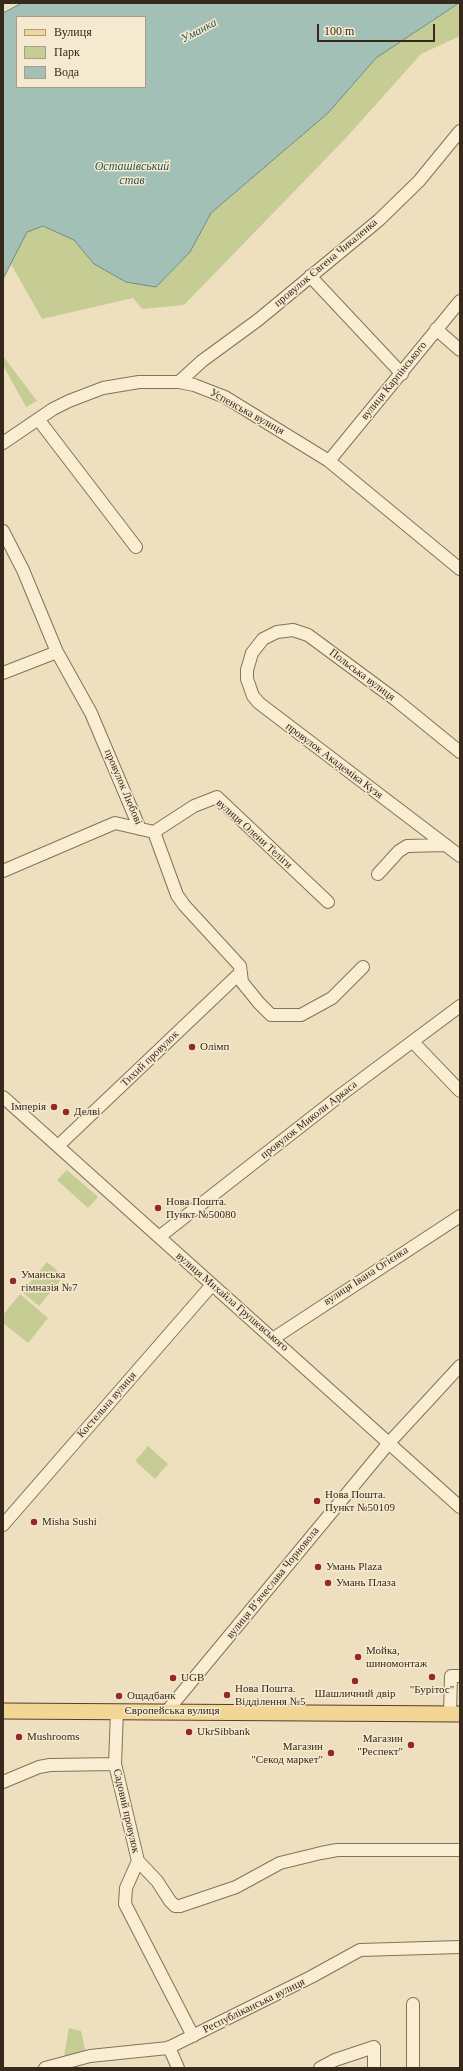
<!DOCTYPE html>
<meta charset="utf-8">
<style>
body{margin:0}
#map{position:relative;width:463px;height:2071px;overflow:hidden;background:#eee0bf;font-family:Georgia,serif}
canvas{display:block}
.frame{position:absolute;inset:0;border:4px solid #36291c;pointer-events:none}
.legend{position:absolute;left:16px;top:16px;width:130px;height:72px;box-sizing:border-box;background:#f5eacf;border:1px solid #a99d87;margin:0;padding:5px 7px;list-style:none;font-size:12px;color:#36291c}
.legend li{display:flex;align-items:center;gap:8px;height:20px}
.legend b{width:20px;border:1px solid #a99d87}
.scale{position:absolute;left:317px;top:24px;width:118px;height:18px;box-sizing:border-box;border:2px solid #36291c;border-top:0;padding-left:5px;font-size:12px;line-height:14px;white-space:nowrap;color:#36291c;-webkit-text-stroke:3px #f5eacf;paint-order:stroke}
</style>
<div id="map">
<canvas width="463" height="2071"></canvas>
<div class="frame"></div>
<ul class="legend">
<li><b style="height:5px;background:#f2d696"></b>Вулиця</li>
<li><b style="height:11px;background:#c5cc94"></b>Парк</li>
<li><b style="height:11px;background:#a3c0b7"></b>Вода</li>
</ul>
<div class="scale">100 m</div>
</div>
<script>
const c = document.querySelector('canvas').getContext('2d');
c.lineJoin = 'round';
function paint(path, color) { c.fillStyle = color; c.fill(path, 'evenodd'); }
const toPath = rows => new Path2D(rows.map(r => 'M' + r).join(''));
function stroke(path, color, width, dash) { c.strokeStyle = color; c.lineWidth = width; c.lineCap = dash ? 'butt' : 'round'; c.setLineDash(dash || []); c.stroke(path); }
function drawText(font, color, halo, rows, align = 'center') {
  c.font = font + ' Georgia,serif'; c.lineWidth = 3; c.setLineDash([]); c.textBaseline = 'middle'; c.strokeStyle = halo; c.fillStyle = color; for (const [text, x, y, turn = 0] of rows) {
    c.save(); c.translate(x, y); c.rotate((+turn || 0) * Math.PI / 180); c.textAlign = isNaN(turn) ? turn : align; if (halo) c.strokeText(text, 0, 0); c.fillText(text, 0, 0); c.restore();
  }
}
const green = toPath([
 [460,3,460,36,421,54,345,139,184,305,142,309,133,298,42,319,11,264,27,232,43,226,74,240,94,264,126,282,156,287,190,252,211,213,328,113,376,58],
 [3,356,37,401,26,407,3,365],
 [67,1170,98,1197,88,1208,57,1180],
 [47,1262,64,1276,39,1306,22,1292],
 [20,1294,48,1318,28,1343,3,1323,3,1315],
 [148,1446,168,1464,155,1479,135,1461],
 [69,2028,81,2031,86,2054,64,2056]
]);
const water = toPath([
 [22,3,459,3,376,58,328,113,211,213,190,252,156,287,126,282,94,264,74,240,43,226,27,232,3,279,3,13,22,3],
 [17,17,145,17,145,87,17,87,17,17]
]);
const minor = toPath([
 [310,276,402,374],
 [436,329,460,350],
 [179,382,202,361,258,320,379,220,419,181,460,131],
 [38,419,136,547],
 [3,443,53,409,69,401,103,388,139,382,179,382,194,385,225,397,329,461,460,569],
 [329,461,460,301],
 [3,531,23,570,57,652],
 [3,673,57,652,91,713,140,829],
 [460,752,396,700,308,635,293,630,277,632,263,639,252,653,247,670,247,679,253,696,259,703,460,856],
 [154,832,194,806,217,797,328,902],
 [3,871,115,823,154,832,177,895,184,905,240,966,242,982,259,1003,271,1015,301,1015,332,998,363,967],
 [378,874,399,851,407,846,446,845],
 [413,1042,460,1091],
 [3,1097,460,1507],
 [59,1145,241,972],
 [159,1237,342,1094,460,1006],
 [274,1338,460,1216],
 [3,1525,211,1286],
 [117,1711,115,1764,138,1861,126,1888,125,1904,193,2036],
 [167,1711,388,1444,460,1366],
 [450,1714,451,1676,460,1676],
 [3,1782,39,1767,50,1765,115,1764],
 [138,1861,157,1881,170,1901,175,1906,180,1906,236,1887,280,1863,321,1853,337,1850,460,1850],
 [169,2047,178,2068],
 [45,2068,90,2056,168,2048,311,1977,360,1950,460,1947],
 [320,2068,335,2060,374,2047,374,2068],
 [413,2068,413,2004]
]);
const major = toPath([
 [3,1711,460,1714]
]);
const markers = [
 [192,1047,4,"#962728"],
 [54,1107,4,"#962728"],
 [66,1112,4,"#962728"],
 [158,1208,4,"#962728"],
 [13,1281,4,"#962728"],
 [317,1501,4,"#962728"],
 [34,1522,4,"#962728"],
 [318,1567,4,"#962728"],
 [328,1583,4,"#962728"],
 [358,1657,4,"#962728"],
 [432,1677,4,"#962728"],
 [173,1678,4,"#962728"],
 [355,1681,4,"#962728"],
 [227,1695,4,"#962728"],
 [119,1696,4,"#962728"],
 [189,1732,4,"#962728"],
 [19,1737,4,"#962728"],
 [411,1745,4,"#962728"],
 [331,1753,4,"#962728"]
];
const streetNames = [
 ["провулок Євгена Чикаленка",326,263,-40],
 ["вулиця Карпінського",394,381,-51],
 ["Успенська вулиця",247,412,29],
 ["Польська вулиця",362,675,37],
 ["провулок Академіка Кузя",334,761,37],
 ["провулок Любові",123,787,67],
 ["вулиця Олени Теліги",254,834,42],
 ["Тихий провулок",150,1059,-44],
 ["провулок Миколи Аркаса",309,1120,-38],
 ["вулиця Івана Огієнка",366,1276,-33],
 ["вулиця Михайла Грушевського",232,1302,41],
 ["Костельна вулиця",107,1405,-49],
 ["вулиця В’ячеслава Чорновола",273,1583,-51],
 ["Європейська вулиця",172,1711],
 ["Садовий провулок",126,1811,77],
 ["Республіканська вулиця",254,2006,-26]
];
const poiNames = [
 ["Олімп",200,1047],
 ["Імперія",46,1107,"right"],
 ["Делві",74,1112],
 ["Нова Пошта.",166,1202],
 ["Пункт №50080",166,1215],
 ["Уманська",21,1275],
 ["гімназія №7",21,1288],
 ["Нова Пошта.",325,1495],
 ["Пункт №50109",325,1508],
 ["Мisha Sushi",42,1522],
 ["Умань Plaza",326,1567],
 ["Умань Плаза",336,1583],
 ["Мойка,",366,1651],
 ["шиномонтаж",366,1664],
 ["UGB",181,1678],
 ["Нова Пошта.",235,1689],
 ["Відділення №5",235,1702],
 ["\"Бурітос\"",432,1690,"center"],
 ["Шашличний двір",355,1694,"center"],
 ["Ощадбанк",127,1696],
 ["UkrSibbank",197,1732],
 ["Mushrooms",27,1737],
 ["Магазин",403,1739,"right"],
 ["\"Респект\"",403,1752,"right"],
 ["Магазин",323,1747,"right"],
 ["\"Секод маркет\"",323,1760,"right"]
];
const waterNames = [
 ["Уманка",199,31,-28],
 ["Осташівський",132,167],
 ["став",132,181]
];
paint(green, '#c5cc94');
paint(water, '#a3c0b7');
stroke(water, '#6a8d85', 1);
stroke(minor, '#877158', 14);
stroke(major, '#543f2c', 17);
stroke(minor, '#f9edd2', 12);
stroke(major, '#f2d696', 15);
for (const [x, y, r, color] of markers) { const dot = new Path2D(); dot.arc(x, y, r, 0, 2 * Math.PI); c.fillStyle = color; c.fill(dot); stroke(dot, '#f5eacf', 1.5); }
drawText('11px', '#36291c', '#f5eacf', streetNames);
drawText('11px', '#36291c', '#f5eacf', poiNames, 'left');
drawText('italic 12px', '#2b5653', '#f5eacf', waterNames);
</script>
